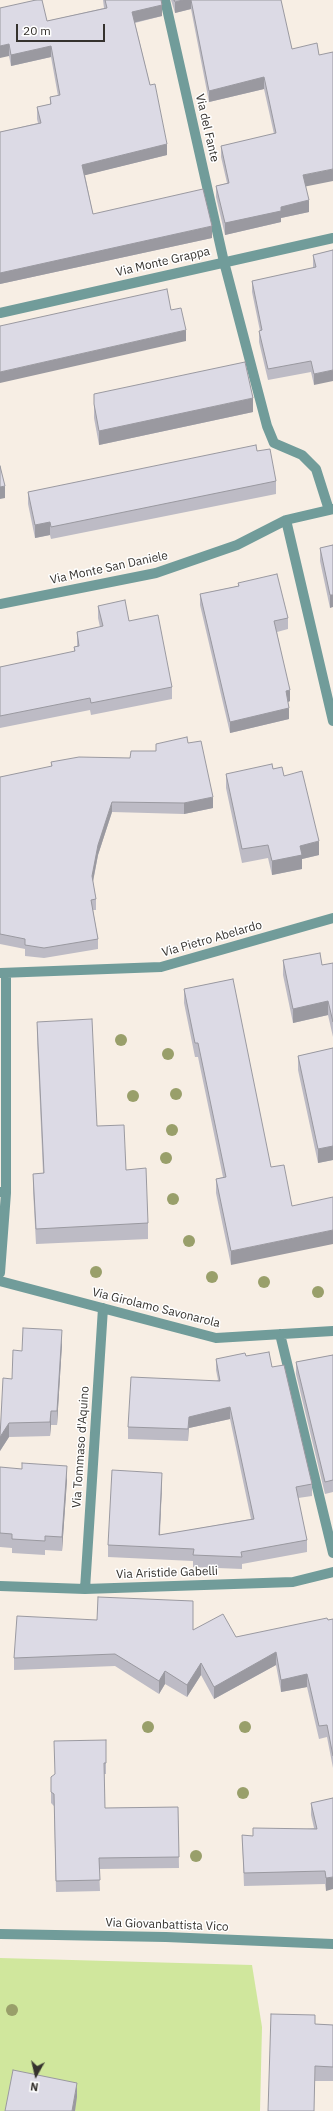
<!DOCTYPE html>
<style>
body{margin:0}
#map{position:relative;width:333px;height:2111px;overflow:hidden;background:#f7eee4;font-family:"IBM Plex Sans",sans-serif}
canvas{display:block}
.north{position:absolute;left:16px;top:2055px;width:40px;height:40px;-webkit-text-stroke:3px #fff;paint-order:stroke;rotate:188deg;font-size:11px;font-weight:700;line-height:16px;text-align:center;color:#35322e}
.north::after{content:'';display:block;margin:auto;width:14px;height:18px;background:#35322e;clip-path:polygon(50% 0,100% 100%,50% 72%,0 100%)}
.scale{position:absolute;left:16px;top:24px;width:89px;height:18px;box-sizing:border-box;border:2px solid #35322e;border-top:0;padding-left:5px;font-size:12px;line-height:14px;white-space:nowrap;color:#35322e;-webkit-text-stroke:3px #fff;paint-order:stroke}
</style>
<div id="map">
<canvas width="333" height="2111"></canvas>
<div class="north">N</div>
<div class="scale">20 m</div>
</div>
<script>
const c = document.querySelector('canvas').getContext('2d');
c.lineJoin = 'round';
function paint(path, color) { c.fillStyle = color; c.fill(path, 'evenodd'); }
const toPath = rows => new Path2D(rows.map(r => 'M' + r).join(''));
function stroke(path, color, width, dash) { c.strokeStyle = color; c.lineWidth = width; c.lineCap = dash ? 'butt' : 'round'; c.setLineDash(dash || []); c.stroke(path); }
function drawText(font, color, halo, rows, align = 'center') {
  c.font = font + ' "IBM Plex Sans",sans-serif'; c.lineWidth = 3; c.setLineDash([]); c.textBaseline = 'middle'; c.strokeStyle = halo; c.fillStyle = color; for (const [text, x, y, turn = 0] of rows) {
    c.save(); c.translate(x, y); c.rotate((+turn || 0) * Math.PI / 180); c.textAlign = isNaN(turn) ? turn : align; if (halo) c.strokeText(text, 0, 0); c.fillText(text, 0, 0); c.restore();
  }
}
const green = toPath([
 [0,1958,252,1965,262,2027,260,2111,0,2111]
]);
const minor = toPath([
 [165,0,224,262,267,426,274,443,302,455,316,469,329,510],
 [0,313,333,238],
 [286,520,333,721],
 [0,604,156,573,237,545,286,520,333,509],
 [0,973,161,967,333,918],
 [0,1192,6,1193,0,1273],
 [6,1193,6,973],
 [0,1281,216,1338,333,1331],
 [280,1334,333,1553],
 [0,1586,85,1589,293,1582,333,1572],
 [85,1589,103,1308],
 [0,1934,166,1937,333,1944]
]);
const trees = [
 [121,1040],
 [168,1054],
 [176,1094],
 [133,1096],
 [172,1130],
 [166,1158],
 [173,1199],
 [189,1241],
 [96,1272],
 [212,1277],
 [264,1282],
 [318,1292],
 [148,1727],
 [245,1727],
 [243,1793],
 [196,1856],
 [12,2010]
];
const wall = toPath([
 [103,0,161,0,162,16,135,23,167,155,85,175,93,214,212,238,0,284,0,132,38,123,37,119,37,107,50,104,50,97,58,96,51,57,11,66,9,56,0,8,47,21,104,8],
 [171,0,281,0,309,212,281,218,281,222,225,235,216,197,216,186,227,183,221,157,221,146,274,134,264,89,209,102,191,9,175,13],
 [333,250,314,385,311,372,268,380,259,342,259,331,260,331,252,292,252,281,313,268,313,255],
 [94,394,253,412,99,445,94,418],
 [257,451,276,481,276,494,51,539,50,535,35,538,28,504,28,492],
 [333,545,330,608,320,561,320,548],
 [238,583,288,618,288,629,277,632,290,701,288,702,289,719,230,733,200,605,200,594,238,586],
 [98,606,129,621,172,687,172,699,91,715,90,710,0,728,0,667,74,652,74,647,77,646,77,632,100,627,98,618],
 [188,743,213,808,184,814,112,812,98,855,93,882,96,899,96,910,93,910,98,939,98,949,44,958,25,956,25,949,0,944,0,777,51,767,51,762,130,758],
 [273,769,284,776,319,855,302,859,302,869,272,875,268,858,242,863,226,788,226,774],
 [283,960,322,965,333,963,333,1037,328,1015,293,1023,283,975],
 [233,979,231,1265,216,1193,216,1179,223,1177,198,1057,195,1057,184,1003,184,989],
 [37,1022,97,1126,126,1170,148,1223,148,1239,36,1244,33,1190,33,1174,43,1173,37,1038],
 [333,1048,333,1160,318,1163,298,1070,298,1056],
 [62,1344,57,1425,51,1425,50,1436,9,1437,0,1451,12,1379,22,1351],
 [333,1355,333,1492,325,1494,296,1374,296,1362],
 [246,1356,272,1367,312,1484,312,1496,298,1498,307,1540,307,1552,242,1564,242,1569,193,1567,193,1561,108,1557,108,1545,162,1484,160,1535,251,1519,230,1419,189,1428,188,1441,128,1439,128,1427,218,1380,216,1370,216,1359],
 [0,1467,67,1480,62,1551,45,1550,45,1555,12,1553,12,1548,0,1547],
 [333,1619,333,1768,327,1737,319,1739,307,1687,281,1692,276,1665,214,1699,201,1675,187,1697,165,1684,159,1694,115,1666,14,1670,14,1658,193,1630,236,1637],
 [106,1740,106,1774,104,1774,105,1808,178,1807,179,1868,99,1869,100,1891,56,1892,54,1806,51,1803,51,1777],
 [333,1798,326,1891,325,1884,244,1886,242,1835,253,1836,314,1828,311,1815,311,1803],
 [315,2024,333,2025,333,2081,315,2081]
]);
const shadedWall = toPath([
 [183,0,191,0,191,9,175,13,175,2],
 [162,5,162,16,132,23,132,12],
 [9,44,9,56,0,58,0,46],
 [51,46,51,57,11,66,11,55],
 [264,77,264,89,209,102,209,91],
 [167,144,167,155,82,176,82,165],
 [333,169,333,181,303,187,303,175],
 [309,200,309,212,281,218,281,222,225,235,225,223,281,207],
 [212,226,212,238,0,284,0,273],
 [186,330,186,341,0,383,0,372],
 [333,370,333,381,314,385,314,374],
 [253,398,253,412,99,445,99,431],
 [5,486,5,498,0,499,0,487],
 [50,522,50,535,35,538,35,525],
 [330,595,333,595,333,607,330,608],
 [290,690,290,701,286,703,286,691],
 [289,708,289,719,230,733,230,722],
 [213,797,213,808,184,814,184,803],
 [112,802,112,812,98,855,92,886,92,876,98,845],
 [319,841,319,855,302,859,302,869,272,875,272,861,300,846],
 [328,1001,328,1015,293,1023,293,1009],
 [333,1146,333,1160,318,1163,318,1149],
 [333,1230,333,1244,231,1265,231,1251],
 [62,1330,62,1344,57,1425,57,1411],
 [230,1407,230,1419,189,1428,188,1441,189,1417],
 [51,1411,51,1425,50,1436,50,1422],
 [9,1423,9,1437,0,1451,0,1437],
 [67,1466,67,1480,62,1551,62,1537],
 [162,1473,162,1484,159,1547,159,1535],
 [276,1652,276,1665,214,1699,214,1687],
 [201,1663,201,1675,187,1697,187,1685],
 [165,1671,165,1684,159,1694,159,1681],
 [307,1674,307,1687,281,1692,281,1680],
 [333,1877,333,1889,326,1891,326,1878],
 [77,2083,77,2097,75,2111,72,2111]
]);
const building = toPath([
 [36,0,42,0,47,21,107,8,105,0,161,0,162,5,132,12,150,85,155,84,167,144,82,165,93,214,203,189,212,226,0,273,0,132,41,123,37,107,51,104,50,97,60,95,51,46,11,55,9,44,0,46,0,8,36,0],
 [174,0,183,0,175,2,174,0],
 [191,0,281,0,292,49,317,43,319,55,333,52,333,169,303,175,309,200,281,207,281,211,225,223,216,186,229,183,221,146,276,133,264,77,209,91,191,0],
 [333,250,333,370,314,374,311,361,268,369,259,331,262,330,252,281,316,267,313,255,333,250],
 [167,289,171,310,181,308,186,330,0,372,0,326,167,289],
 [245,362,253,398,99,431,94,404,94,394,245,362],
 [256,445,257,451,270,449,276,481,51,527,50,522,35,525,28,492,256,445],
 [0,466,5,486,0,487,0,466],
 [333,545,333,595,330,595,320,548,333,545],
 [277,574,288,618,274,621,290,690,286,691,289,708,230,722,200,594,239,586,238,583,277,574],
 [125,600,129,621,158,615,172,687,91,703,90,698,0,716,0,667,75,651,74,647,79,646,77,632,103,626,98,606,125,600],
 [187,737,188,743,201,741,213,797,184,803,112,802,98,845,92,876,96,899,91,900,98,939,44,948,25,945,25,939,0,934,0,777,52,766,51,762,79,757,130,758,131,751,156,751,156,744,187,737],
 [272,764,273,769,282,767,284,776,302,771,319,841,300,846,302,855,272,861,268,845,242,849,226,774,272,764],
 [320,953,322,965,333,963,333,1022,328,1001,293,1009,283,960,320,953],
 [233,979,271,1167,284,1165,292,1206,333,1197,333,1230,231,1251,216,1179,226,1177,198,1043,195,1043,184,989,233,979],
 [92,1019,97,1126,124,1125,126,1170,146,1168,148,1223,36,1229,33,1174,44,1173,37,1022,92,1019],
 [333,1048,333,1146,318,1149,298,1056,333,1048],
 [23,1328,62,1330,57,1411,51,1411,50,1422,9,1423,0,1437,3,1378,12,1379,13,1350,22,1351,23,1328],
 [269,1352,272,1367,284,1365,312,1484,296,1487,307,1540,241,1552,242,1557,193,1555,194,1549,108,1545,112,1470,162,1473,159,1535,254,1519,230,1407,189,1417,188,1429,128,1427,131,1377,220,1381,216,1359,245,1353,246,1356,269,1352],
 [333,1355,333,1480,325,1482,296,1362,333,1355],
 [22,1463,67,1466,62,1537,45,1536,45,1541,12,1539,12,1534,0,1533,0,1467,22,1469,22,1463],
 [98,1597,193,1601,193,1630,223,1614,236,1637,327,1618,328,1620,333,1619,333,1756,327,1725,319,1726,307,1674,281,1680,276,1652,214,1687,201,1663,187,1685,165,1671,159,1681,115,1654,14,1658,17,1616,97,1620,98,1597],
 [106,1740,106,1763,104,1763,105,1808,178,1807,179,1857,99,1858,100,1880,56,1881,54,1794,51,1792,51,1777,55,1774,54,1741,106,1740],
 [333,1798,333,1877,326,1878,325,1871,244,1873,242,1835,253,1836,253,1828,317,1829,311,1803,333,1798],
 [271,2014,315,2015,315,2024,333,2025,333,2067,315,2066,314,2111,268,2111,271,2014],
 [13,2070,77,2083,72,2111,5,2111,13,2070]
]);
const streetNames = [
 ["Via del Fante",207,128,77],
 ["Via Monte Grappa",163,262,-13],
 ["Via Monte San Daniele",109,568,-12],
 ["Via Pietro Abelardo",212,939,-16],
 ["Via Girolamo Savonarola",156,1308,14],
 ["Via Tommaso d'Aquino",81,1447,-86],
 ["Via Aristide Gabelli",167,1573,-2],
 ["Via Giovanbattista Vico",167,1925,2]
];
paint(green, '#d0e79d');
stroke(minor, '#719c9a', 10);
c.fillStyle = '#999f6a';
for (const [x, y] of trees) { c.beginPath(); c.arc(x, y, 6, 0, 2 * Math.PI); c.fill(); }
paint(wall, '#bdbbc5');
paint(shadedWall, '#9a99a0');
paint(building, '#dcdae5');
stroke(building, '#9a99a0', 1);
drawText('12px', '#35322e', '#fff', streetNames);
</script>
